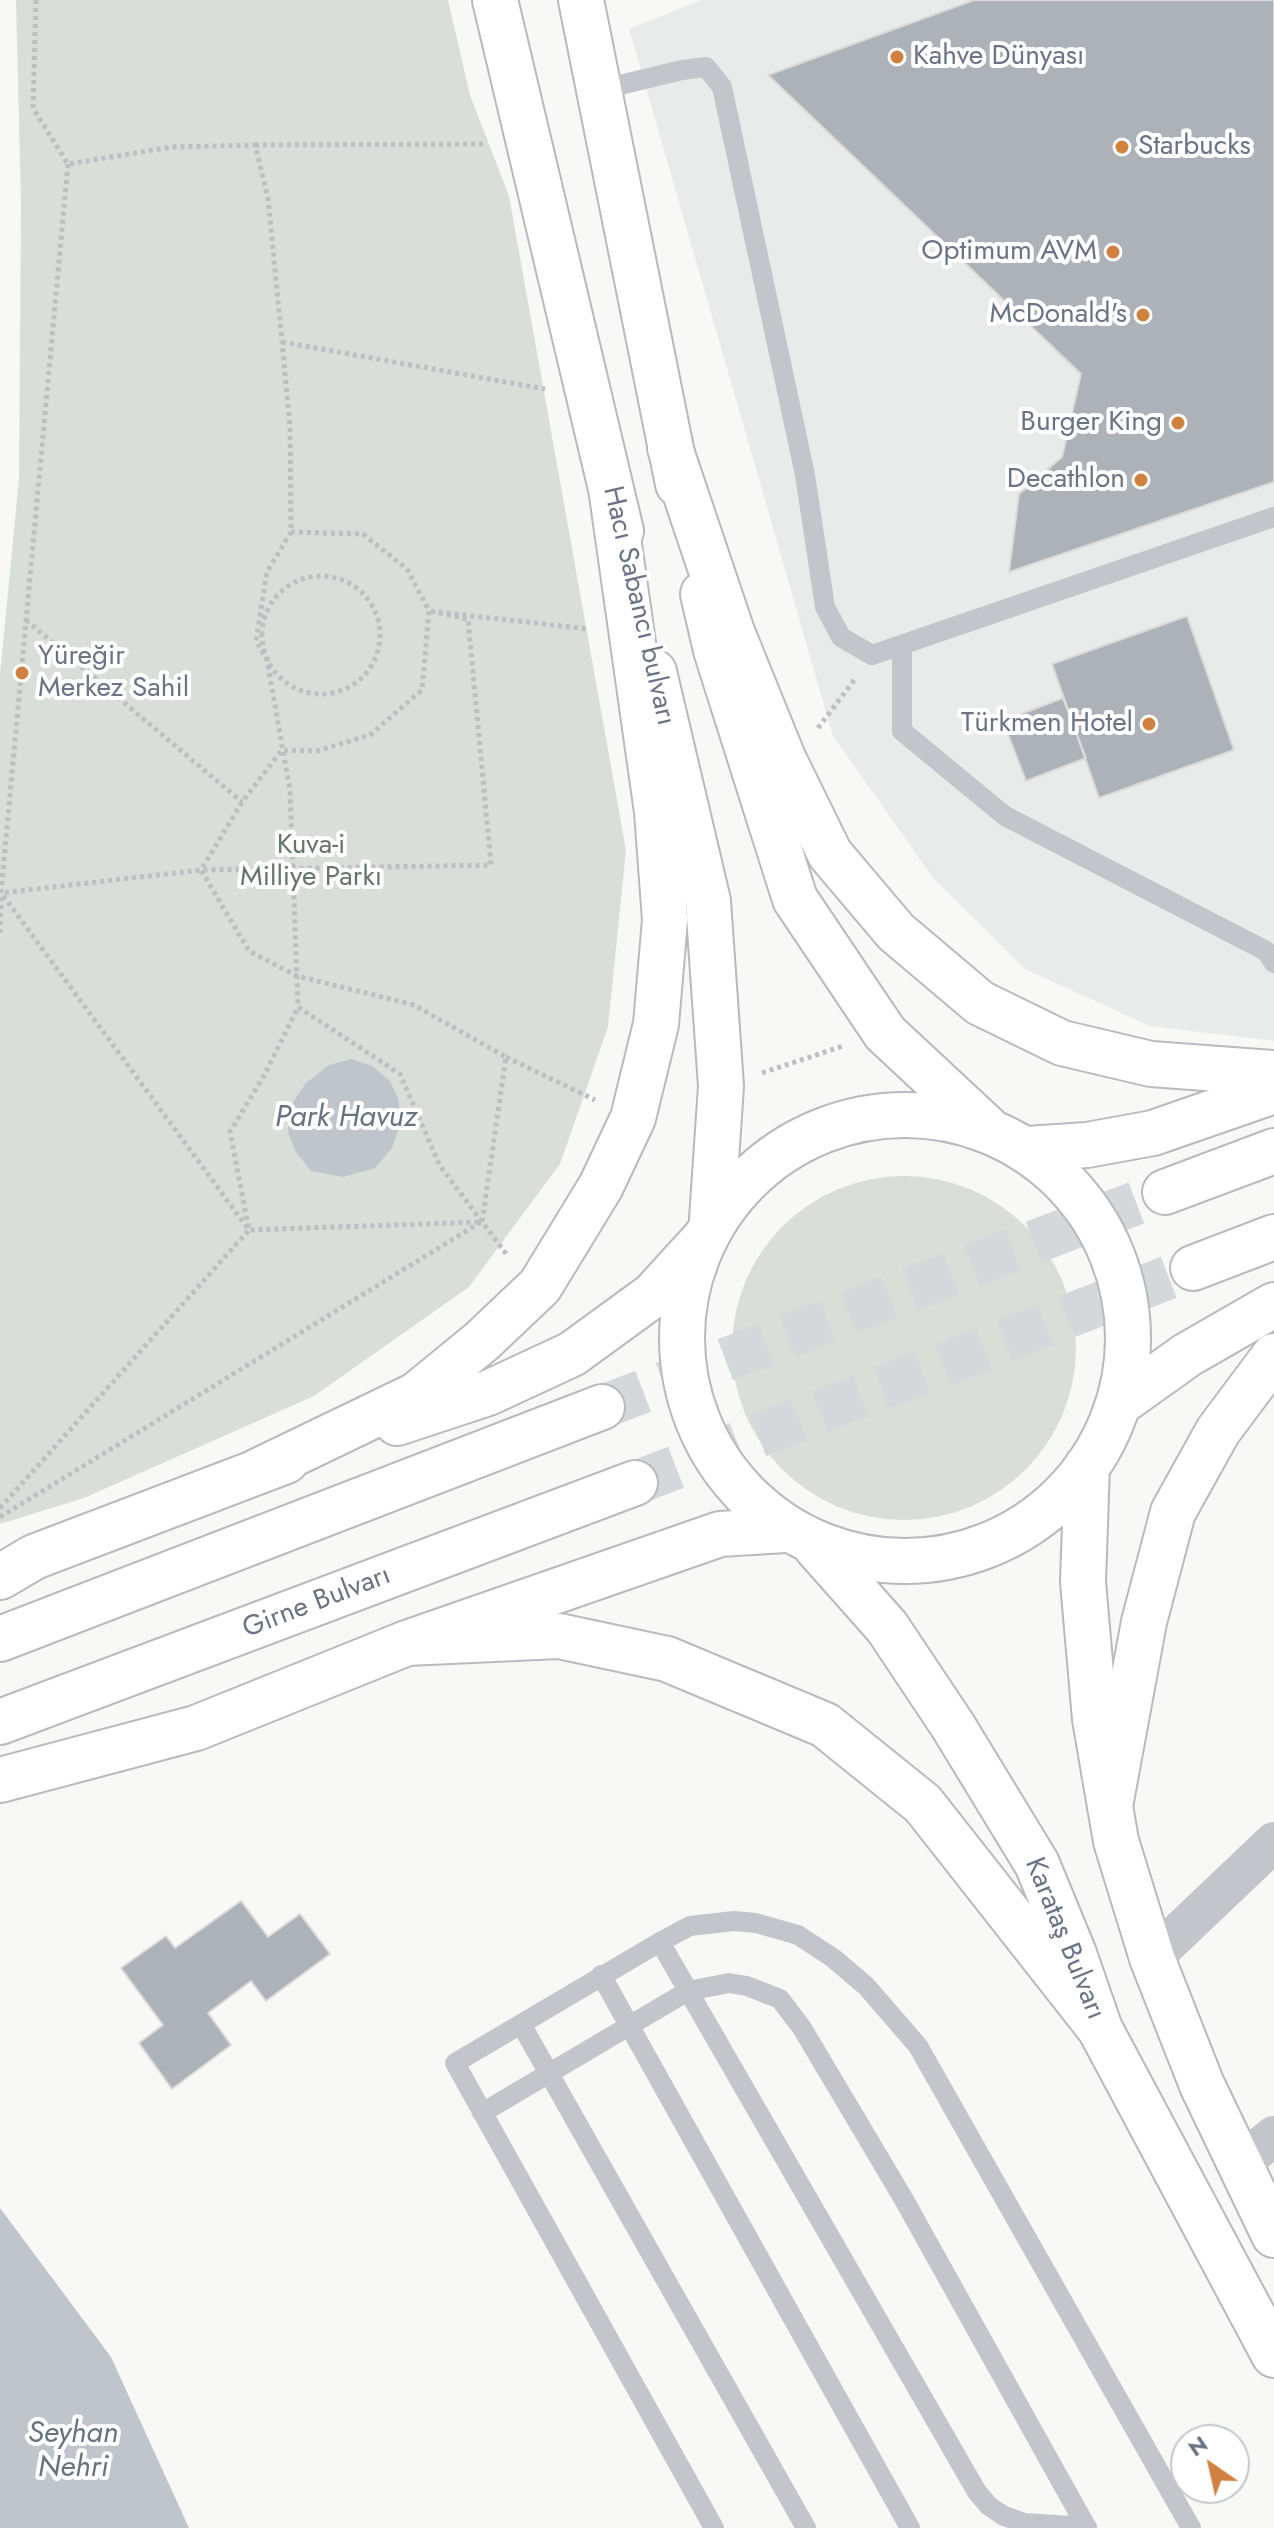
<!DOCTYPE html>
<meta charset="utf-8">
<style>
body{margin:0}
#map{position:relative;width:1274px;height:2528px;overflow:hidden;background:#f8f9f7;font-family:Jost,sans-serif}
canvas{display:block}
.north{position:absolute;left:1170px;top:2424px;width:80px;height:80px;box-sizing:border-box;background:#fff;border:2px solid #c4c7ce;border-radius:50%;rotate:326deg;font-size:22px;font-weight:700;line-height:32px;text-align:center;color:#6b7484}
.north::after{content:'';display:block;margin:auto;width:28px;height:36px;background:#d0813f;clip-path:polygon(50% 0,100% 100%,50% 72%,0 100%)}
</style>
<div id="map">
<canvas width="1274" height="2528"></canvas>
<div class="north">N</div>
</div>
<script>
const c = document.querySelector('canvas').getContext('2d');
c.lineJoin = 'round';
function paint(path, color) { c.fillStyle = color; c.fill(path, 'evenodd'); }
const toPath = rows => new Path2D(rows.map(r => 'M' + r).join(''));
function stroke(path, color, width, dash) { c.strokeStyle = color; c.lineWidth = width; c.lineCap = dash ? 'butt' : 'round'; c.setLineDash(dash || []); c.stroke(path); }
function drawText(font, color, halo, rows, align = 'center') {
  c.font = font + ' Jost,sans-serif'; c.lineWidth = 8; c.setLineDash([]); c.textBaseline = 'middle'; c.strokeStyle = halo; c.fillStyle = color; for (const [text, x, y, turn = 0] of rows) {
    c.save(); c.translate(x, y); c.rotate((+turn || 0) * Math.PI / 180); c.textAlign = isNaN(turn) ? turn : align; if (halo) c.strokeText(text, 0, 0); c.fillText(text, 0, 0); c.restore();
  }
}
const built = toPath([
 [701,0,1274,0,1274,1041,1150,1026,1025,969,934,879,833,736,629,29]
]);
const green = toPath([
 [16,0,448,0,470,95,509,196,626,850,608,1027,560,1164,469,1287,314,1396,84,1498,0,1524,0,675,19,478,21,202],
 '732 1348a172 172 0 1 1 344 0a172 172 0 1 1-344 0Z'
]);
const water = toPath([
 [351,1059,372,1066,390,1081,398,1098,401,1122,392,1148,375,1168,343,1177,311,1171,296,1152,288,1133,290,1107,306,1083,329,1065],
 [0,2208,111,2357,189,2528,0,2528]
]);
const building = toPath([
 [974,0,1274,0,1274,482,1009,572,1019,494,1062,457,1081,374,768,75,974,0],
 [1187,616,1234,750,1099,798,1052,664,1187,616],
 [1063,698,1086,758,1026,781,1003,721,1063,698],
 [241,1901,268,1937,300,1914,330,1954,266,2001,251,1981,208,2013,231,2045,172,2089,139,2043,163,2025,121,1968,166,1936,175,1948,241,1901]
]);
const trunkTunnel = toPath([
 [602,1407,1165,1192],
 [635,1483,1193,1268]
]);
const path = toPath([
 [36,0,33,108,68,164,172,147,255,145,268,198,282,342,290,426,291,532,267,572,256,641,267,660,290,790,298,1007,400,1074,440,1166,507,1255],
 [255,145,486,144],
 [68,164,1,893,201,870,491,865,468,619,429,611,588,629],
 [282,342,545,389],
 [291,532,363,534,407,569,429,611,422,690,370,735,317,751,282,750,242,802,201,870,249,951,297,976,414,1005,506,1057,482,1222,249,1230,230,1132,265,1074,298,1007],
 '262 635a59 59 0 1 1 118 0a59 59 0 1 1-118 0Z',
 [26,620,242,802],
 [818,728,855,679],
 [0,933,1,894],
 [506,1057,595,1100],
 [762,1073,843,1046],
 [0,1508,249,1230,2,894],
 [0,1517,481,1222]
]);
const service = toPath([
 [599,90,682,70,706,67,722,87,805,475,825,607,841,637,872,655,1274,517],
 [902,645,902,731,1005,816,1266,951,1274,963],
 [660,1942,977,2492,989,2506,1004,2516,1024,2523,1087,2527],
 [601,1975,910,2528],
 [521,2024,806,2528],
 [482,2113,688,1991,729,1983,747,1986,780,1999,802,2028,903,2198,1087,2528],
 [714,2528,455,2063,660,1942,690,1926,734,1921,756,1923,798,1935,833,1958,866,1986,918,2046,1191,2528]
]);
const minor = toPath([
 [1152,1958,1274,1842],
 [1240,2164,1274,2136]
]);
const primary = toPath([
 [495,0,621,531],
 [581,0,678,484],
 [703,594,716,650,795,899,885,1033,988,1129],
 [654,672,708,901,721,1086,712,1219],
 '682 1338a223 223 0 1 1 446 0a223 223 0 1 1-446 0Z',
 [1087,1466,1083,1582,1095,1719,1116,1841,1152,1958,1202,2085,1274,2235],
 [816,1547,887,1627,953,1726,1037,1864,1074,1954,1100,2029,1274,2355]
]);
const trunk = toPath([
 [670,448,732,632,783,758,830,854,896,932,980,1003,1062,1043,1151,1064,1274,1073],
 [1027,1149,1087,1145,1153,1133,1274,1091],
 [1165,1192,1274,1151],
 [1193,1268,1274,1237],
 [1124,1400,1187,1355,1274,1305],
 [397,1423,488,1393,572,1354,653,1295,705,1238],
 [258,1471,416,1395,482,1341,540,1286,601,1186,633,1118,656,1024,665,920,657,812,612,495],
 [0,1577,34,1557,286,1461],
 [0,1639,602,1407],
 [407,1643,559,1636,667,1659,825,1725,923,1804,1100,2029],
 [0,1722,635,1483],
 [0,1780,196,1728,407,1643,720,1534,785,1530],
 [1110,1806,1144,1622,1173,1512,1218,1431,1274,1356]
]);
const markers = [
 [897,57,8,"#d0813f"],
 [1122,147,8,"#d0813f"],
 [1113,252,8,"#d0813f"],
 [1143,315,8,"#d0813f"],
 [1178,423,8,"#d0813f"],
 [1141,480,8,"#d0813f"],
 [22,673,8,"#d0813f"],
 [1149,724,8,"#d0813f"]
];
const poiNames = [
 ["Kahve Dünyası",913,57,"left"],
 ["Starbucks",1138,147,"left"],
 ["Optimum AVM",1097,252],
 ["McDonald's",1127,315],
 ["Burger King",1162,423],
 ["Decathlon",1125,480],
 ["Yüreğir",38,657,"left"],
 ["Merkez Sahil",38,689,"left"],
 ["Türkmen Hotel",1133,724]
];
const streetNames = [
 ["Hacı Sabancı bulvarı",638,606,77],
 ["Girne Bulvarı",317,1603,-21],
 ["Karataş Bulvarı",1064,1939,68]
];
const parkNames = [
 ["Kuva-i",311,846],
 ["Milliye Parkı",311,878]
];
const waterNames = [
 ["Park Havuz",346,1119],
 ["Seyhan",73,2435],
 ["Nehri",73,2469]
];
paint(built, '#e9eaea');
paint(green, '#d9dfd8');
paint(water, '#bfc5cb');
paint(building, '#adb1b8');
stroke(building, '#dadbd9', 2);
stroke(trunkTunnel, '#d5d8da', 44, [44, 22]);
stroke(primary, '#b7b9be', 48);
stroke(trunk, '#b8babe', 48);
stroke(path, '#bdbfc2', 5, [4, 4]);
stroke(service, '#c3c5ca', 20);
stroke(minor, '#c3c5ca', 40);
stroke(primary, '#fff', 44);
stroke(trunk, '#fff', 44);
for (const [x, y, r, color] of markers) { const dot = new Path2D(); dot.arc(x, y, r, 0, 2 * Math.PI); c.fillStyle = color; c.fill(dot); stroke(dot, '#fff', 3); }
drawText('28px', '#6b7484', '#fff', poiNames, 'right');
drawText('28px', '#6b7484', '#fff', streetNames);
drawText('28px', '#657766', '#fff', parkNames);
drawText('italic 30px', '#67737f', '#fff', waterNames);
</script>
